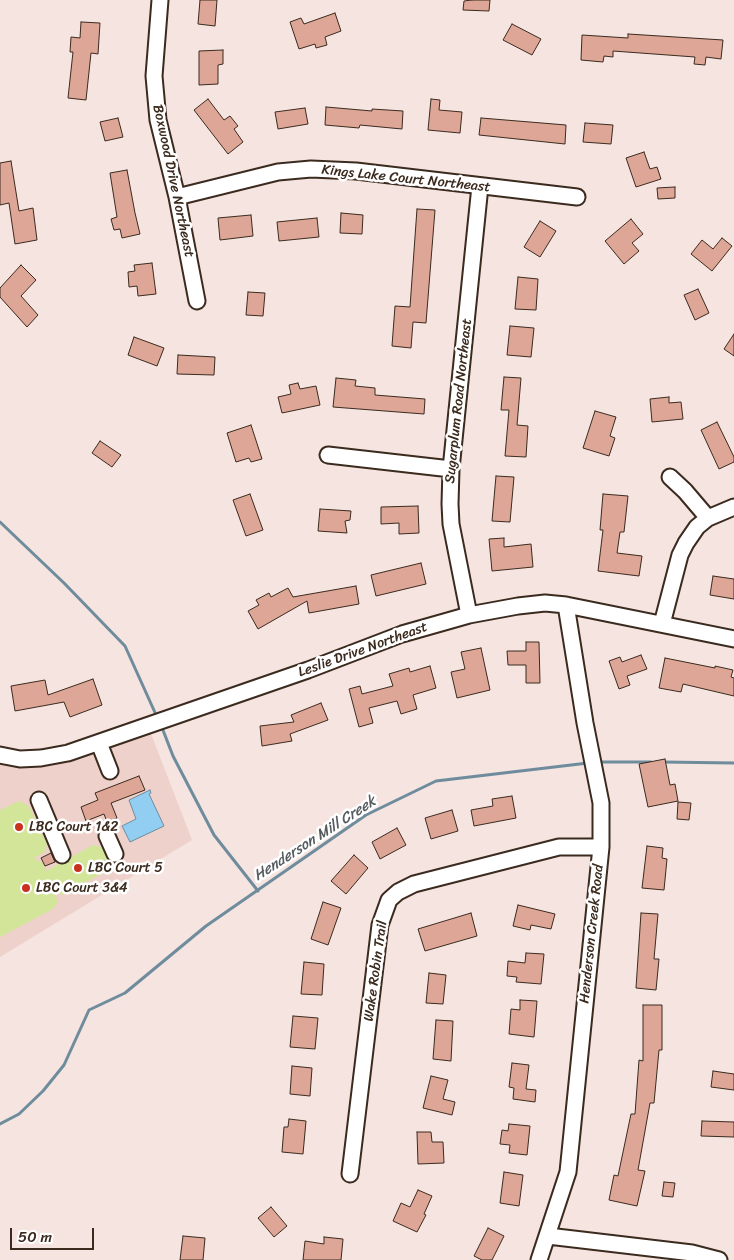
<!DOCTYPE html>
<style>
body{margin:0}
#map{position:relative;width:734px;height:1260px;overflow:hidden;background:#f5e4e0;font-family:Sriracha,sans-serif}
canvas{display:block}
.scale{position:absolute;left:10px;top:1228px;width:84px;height:22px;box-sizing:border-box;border:2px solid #3b2a1e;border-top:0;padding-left:6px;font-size:15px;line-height:18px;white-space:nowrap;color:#3b2a1e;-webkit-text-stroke:4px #fff;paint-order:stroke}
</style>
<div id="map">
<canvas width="734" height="1260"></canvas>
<div class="scale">50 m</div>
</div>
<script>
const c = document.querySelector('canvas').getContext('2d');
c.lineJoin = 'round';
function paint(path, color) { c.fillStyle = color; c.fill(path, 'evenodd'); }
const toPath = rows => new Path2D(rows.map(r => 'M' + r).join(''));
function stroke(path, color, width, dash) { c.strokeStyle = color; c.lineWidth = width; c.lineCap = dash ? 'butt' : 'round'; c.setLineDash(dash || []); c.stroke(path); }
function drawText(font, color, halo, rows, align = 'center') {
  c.font = font + ' Sriracha,sans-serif'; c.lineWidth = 5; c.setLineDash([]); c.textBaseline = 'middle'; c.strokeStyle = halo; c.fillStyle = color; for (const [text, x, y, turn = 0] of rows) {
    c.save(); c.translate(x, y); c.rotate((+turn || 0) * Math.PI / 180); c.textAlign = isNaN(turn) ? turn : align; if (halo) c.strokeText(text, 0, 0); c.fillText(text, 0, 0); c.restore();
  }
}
const built = toPath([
 [148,726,192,840,0,957,0,754,38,761]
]);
const green = toPath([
 [19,801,29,806,47,844,45,852,34,858,44,864,46,871,93,845,104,848,108,865,105,872,61,895,56,891,49,877,58,902,53,909,0,937,0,810]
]);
const water = toPath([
 [150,790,151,793,149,794,164,826,130,842,122,826,136,819,129,800,150,790]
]);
const stream = toPath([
 [0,522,64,583,125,646,157,717],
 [161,725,173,756,214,835,258,891],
 [597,762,651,762],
 [662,762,734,763],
 [0,1124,19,1114,43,1091,64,1065,89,1010,125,993,206,926,366,815,436,781,588,763]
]);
const building = toPath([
 [200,0,217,0,215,26,198,24,200,0],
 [472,0,490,0,489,11,463,10,464,1,472,0],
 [335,13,341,31,325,37,327,45,316,48,315,44,299,49,290,22,301,18,304,24,335,13],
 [81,22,100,23,98,54,91,53,86,100,68,98,73,52,70,52,71,37,80,38,81,22],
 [512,24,541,39,532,55,503,40,512,24],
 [628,34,723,40,721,59,706,57,705,65,694,64,695,57,613,51,613,57,604,56,603,62,581,60,582,35,628,38,628,34],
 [223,50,223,64,218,65,218,84,199,85,199,51,223,50],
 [208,99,224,120,230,116,238,126,234,129,243,142,228,154,194,110,208,99],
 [431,99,440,100,439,110,462,112,460,133,428,130,431,99],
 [326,107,372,111,372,109,403,111,402,129,360,125,359,128,325,125,326,107],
 [305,108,308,124,278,129,275,112,305,108],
 [118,118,123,137,105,141,100,122,118,118],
 [481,118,566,125,565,144,479,135,481,118],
 [585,123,613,125,611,144,583,142,585,123],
 [644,152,650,169,657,167,661,179,636,187,626,158,644,152],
 [11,161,19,211,33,208,37,240,15,244,9,203,0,205,0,163,11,161],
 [127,170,135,213,140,234,122,238,120,229,114,230,111,219,117,217,110,173,127,170],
 [675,187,675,198,658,199,657,188,675,187],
 [417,209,435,210,426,323,413,322,411,348,392,346,395,306,410,307,417,209],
 [341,213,363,215,362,234,340,233,341,213],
 [251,215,253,236,220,240,218,218,251,215],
 [317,218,319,237,279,241,277,222,317,218],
 [631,219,643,234,632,243,639,251,624,264,605,241,631,219],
 [540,221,556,231,540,257,524,247,540,221],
 [722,238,732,246,712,271,691,254,702,240,713,249,722,238],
 [152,263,156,294,138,296,137,286,129,287,128,272,135,271,134,265,152,263],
 [21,265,36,280,21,296,38,315,27,327,0,297,0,288,21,265],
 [518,277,538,279,536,310,515,309,518,277],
 [698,289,709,313,695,320,684,295,698,289],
 [248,292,265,293,263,316,246,315,248,292],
 [510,326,534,328,531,357,507,355,510,326],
 [734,334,734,356,724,349,734,334],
 [134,337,164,348,157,366,128,355,134,337],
 [178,355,215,357,214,375,177,374,178,355],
 [504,377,521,378,517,425,528,426,526,457,505,456,509,410,501,410,504,377],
 [336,378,356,380,355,386,375,388,375,395,425,399,424,414,333,407,336,378],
 [298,383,300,389,316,386,320,405,282,413,278,397,291,394,289,385,298,383],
 [669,397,669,403,681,402,683,419,652,422,650,399,669,397],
 [595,411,616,417,610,436,615,438,609,456,583,448,595,411],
 [717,422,734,457,734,462,719,469,701,430,717,422],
 [251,425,262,459,251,462,249,458,236,462,227,433,251,425],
 [100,441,121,455,112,467,92,453,100,441],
 [496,476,514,477,510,522,492,521,496,476],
 [250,494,263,530,246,536,233,500,250,494],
 [603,494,628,496,624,532,620,532,617,553,642,556,639,576,598,571,603,530,600,530,603,494],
 [418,506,419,533,399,534,399,523,381,524,381,507,418,506],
 [320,509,351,511,350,520,345,521,347,533,318,531,320,509],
 [504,538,504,547,531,544,533,567,492,571,489,539,504,538],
 [421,563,426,584,376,596,371,575,421,563],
 [713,576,734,579,734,599,710,595,713,576],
 [356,586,359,604,309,613,307,601,258,629,248,611,259,605,256,600,269,593,271,597,288,588,293,597,356,586],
 [526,642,539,642,540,683,526,683,526,665,508,665,507,651,526,651,526,642],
 [481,648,490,690,457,698,451,672,465,669,461,652,481,648],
 [641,655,647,669,627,676,630,685,619,689,609,661,620,657,622,662,641,655],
 [665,658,715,668,715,666,733,670,731,677,734,678,734,696,683,684,681,692,659,688,665,658],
 [430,666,436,688,413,695,417,709,401,714,397,701,369,708,373,723,359,727,349,689,360,686,362,694,393,686,389,674,409,668,410,672,430,666],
 [93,679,102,705,70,717,64,702,15,711,11,686,45,680,48,695,93,679],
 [321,703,328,720,290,734,292,741,262,746,260,726,294,722,291,715,321,703],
 [665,759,670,785,675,784,678,801,648,807,639,764,665,759],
 [139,776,145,790,111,803,117,818,107,822,104,814,86,821,81,807,98,800,95,793,139,776],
 [512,796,516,818,474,826,471,810,493,806,492,799,512,796],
 [678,802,691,803,689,820,677,819,678,802],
 [452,810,458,831,431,839,425,818,452,810],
 [397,828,406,845,380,859,372,842,397,828],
 [647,846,663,848,662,858,667,859,664,890,642,888,647,846],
 [51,853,55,862,45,866,41,858,51,853],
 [354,855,368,868,346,894,331,881,354,855],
 [323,902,341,908,328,945,311,939,323,902],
 [518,905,555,914,551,929,531,925,530,930,513,926,518,905],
 [471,913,477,936,425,951,418,929,471,913],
 [641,913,658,914,654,959,659,959,656,990,636,988,641,913],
 [526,953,544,954,541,984,516,982,517,977,507,976,508,961,525,963,526,953],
 [304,962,324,964,322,995,301,994,304,962],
 [429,973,446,975,443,1004,426,1003,429,973],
 [520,1000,537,1001,534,1037,509,1034,511,1009,520,1010,520,1000],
 [643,1005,662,1005,662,1050,659,1050,654,1103,650,1103,638,1170,645,1171,637,1206,609,1200,614,1175,618,1176,631,1114,635,1114,639,1060,643,1061,643,1005],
 [293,1016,318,1018,315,1049,290,1047,293,1016],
 [436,1020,453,1021,451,1061,433,1059,436,1020],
 [512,1063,529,1065,526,1089,536,1090,535,1102,513,1099,514,1088,509,1087,512,1063],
 [292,1066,312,1068,310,1096,290,1094,292,1066],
 [713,1071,734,1074,734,1090,711,1087,713,1071],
 [431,1076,448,1080,443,1099,455,1102,452,1115,423,1108,431,1076],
 [289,1119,306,1121,303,1154,282,1152,284,1127,288,1127,289,1119],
 [702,1121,734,1122,734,1137,701,1136,702,1121],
 [509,1124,530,1126,527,1155,509,1153,510,1145,500,1144,502,1130,508,1131,509,1124],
 [417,1132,431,1132,432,1142,443,1142,444,1163,418,1164,417,1132],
 [504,1172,523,1175,519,1206,500,1203,504,1172],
 [664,1182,675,1183,673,1197,662,1196,664,1182],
 [418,1190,432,1196,424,1214,426,1215,417,1232,393,1221,401,1203,410,1207,418,1190],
 [271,1207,287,1226,274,1237,258,1218,271,1207],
 [488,1228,504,1236,492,1260,482,1260,474,1256,488,1228],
 [183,1236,205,1238,203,1260,180,1260,183,1236],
 [324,1237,343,1239,341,1260,303,1260,305,1241,324,1244,324,1237]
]);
const minor = toPath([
 [160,0,154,76,158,120,177,197,197,301],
 [177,197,278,172,311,169,356,171,577,197],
 [328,455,451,469],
 [670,477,685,491,708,518],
 [469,615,451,524,450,504,451,469,480,186],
 [662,624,680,555,686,543,697,527,708,518,734,507],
 [99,743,110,771],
 [0,755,20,759,41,758,68,753,308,670,402,634,469,615,518,606,545,603,566,605,734,639],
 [39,800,62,855],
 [107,836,115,854],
 [350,1174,380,925,389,900,398,892,414,884,559,847,601,847],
 [548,1236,692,1253,719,1260],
 [539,1260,568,1172,601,847,601,803,585,723,566,605]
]);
const markers = [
 [19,827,5,"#c8321e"],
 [78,868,5,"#c8321e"],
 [26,888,5,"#c8321e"]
];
const streetNames = [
 ["Kings Lake Court Northeast",406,179,6],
 ["Boxwood Drive Northeast",173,181,78],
 ["Sugarplum Road Northeast",459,401,-84],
 ["Leslie Drive Northeast",363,650,-20],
 ["Henderson Creek Road",592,934,-84],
 ["Wake Robin Trail",376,971,-82]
];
const poiNames = [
 ["LBC Court 1&2",29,827],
 ["LBC Court 5",88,868],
 ["LBC Court 3&4",36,888]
];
const waterNames = [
 ["Henderson Mill Creek",315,839,-33]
];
paint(built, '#eed1ca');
paint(green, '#d2e599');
paint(water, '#91cef2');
stroke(water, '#6f8c9d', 1);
stroke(stream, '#6f8c9d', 3);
paint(building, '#dda696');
stroke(building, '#3b2a1e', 1);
stroke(minor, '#3b2a1e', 19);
stroke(minor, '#fff', 15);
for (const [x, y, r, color] of markers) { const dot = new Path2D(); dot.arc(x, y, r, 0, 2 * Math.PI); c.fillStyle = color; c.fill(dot); stroke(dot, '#fff', 2); }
drawText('14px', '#3b2a1e', '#fff', streetNames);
drawText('14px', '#3b2a1e', '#fff', poiNames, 'left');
drawText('italic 15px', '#555b5e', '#fff', waterNames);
</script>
